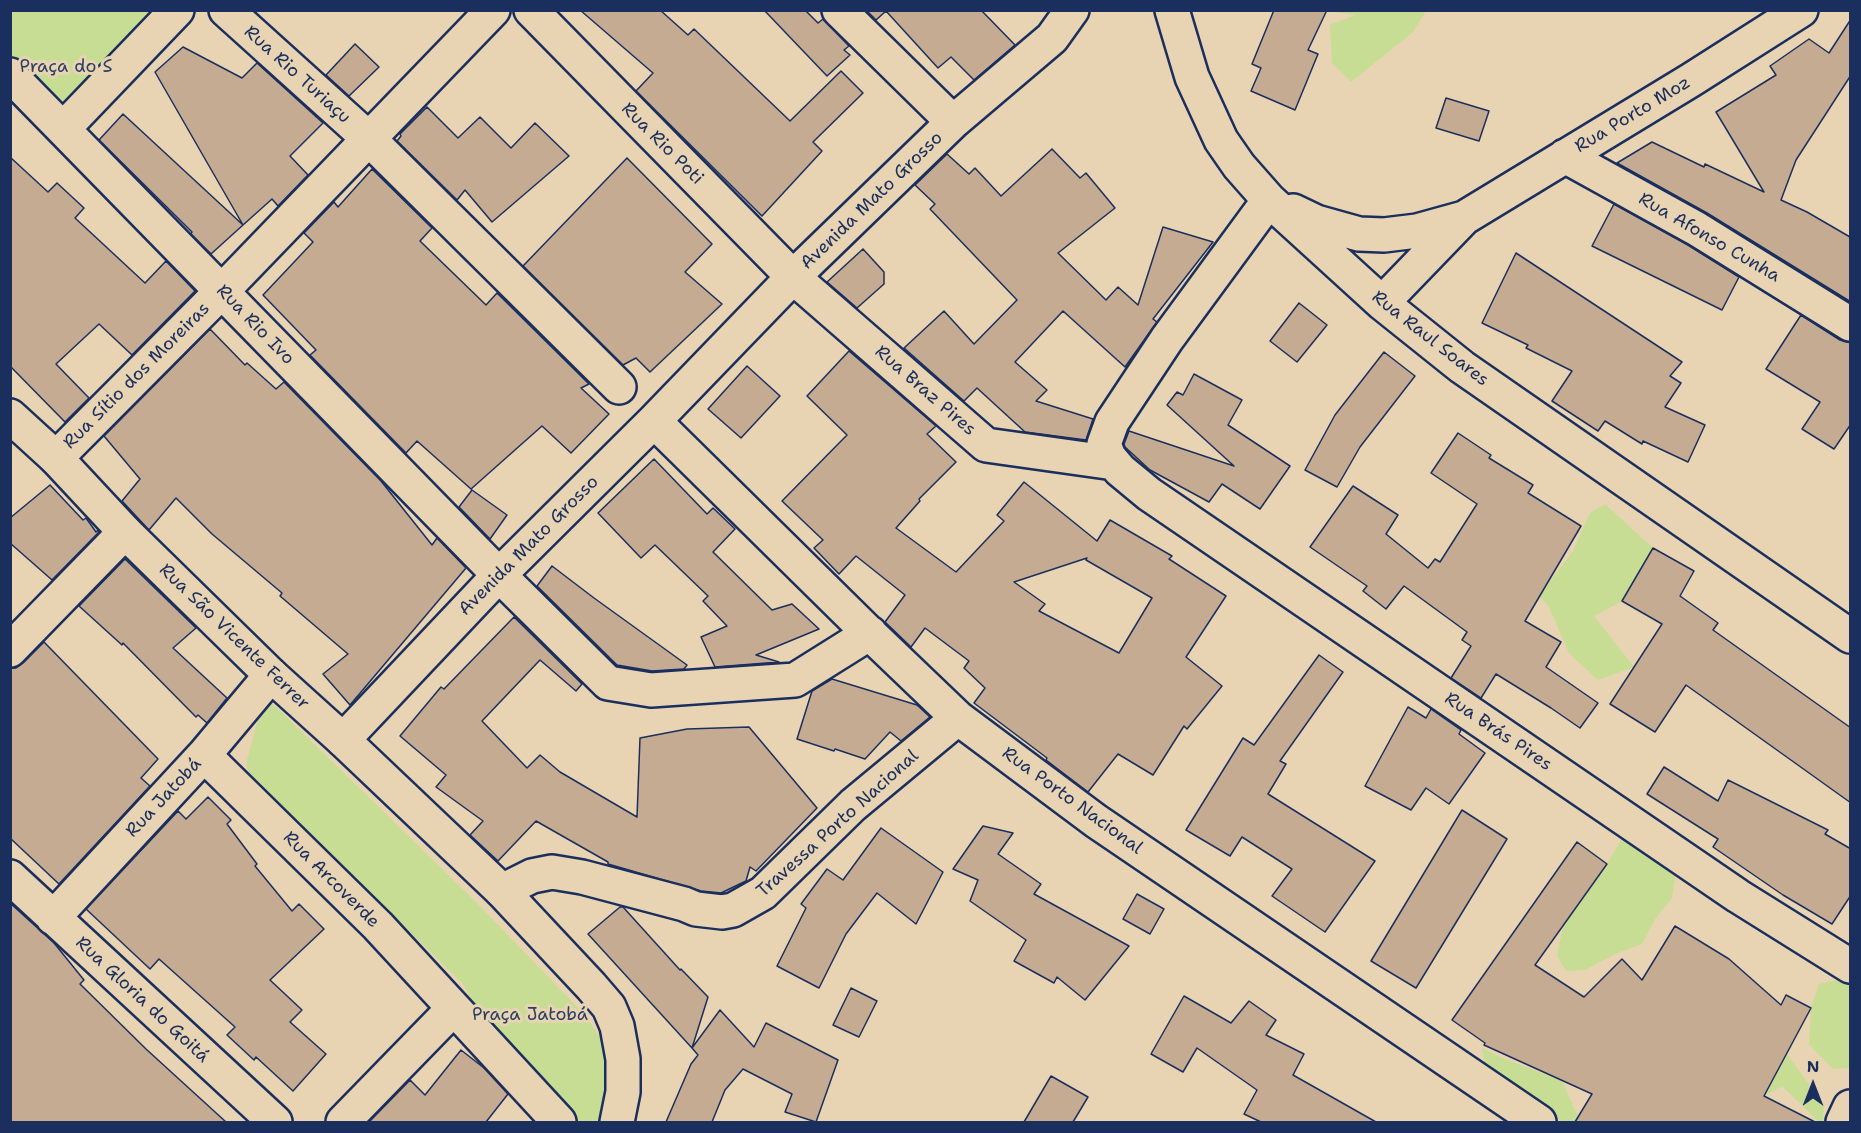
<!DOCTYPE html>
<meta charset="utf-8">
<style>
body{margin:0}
#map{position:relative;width:1861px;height:1133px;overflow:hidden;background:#e8d4b2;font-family:"Shantell Sans",sans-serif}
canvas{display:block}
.frame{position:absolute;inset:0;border:12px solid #1b2f5e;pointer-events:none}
.north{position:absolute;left:1783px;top:1055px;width:60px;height:60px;-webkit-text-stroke:4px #e8d4b2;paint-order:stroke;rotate:0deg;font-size:16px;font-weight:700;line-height:24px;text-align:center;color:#1b2f5e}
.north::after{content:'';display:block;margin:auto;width:21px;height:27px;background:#1b2f5e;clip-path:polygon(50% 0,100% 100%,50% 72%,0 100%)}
</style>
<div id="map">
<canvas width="1861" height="1133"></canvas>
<div class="frame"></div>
<div class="north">N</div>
</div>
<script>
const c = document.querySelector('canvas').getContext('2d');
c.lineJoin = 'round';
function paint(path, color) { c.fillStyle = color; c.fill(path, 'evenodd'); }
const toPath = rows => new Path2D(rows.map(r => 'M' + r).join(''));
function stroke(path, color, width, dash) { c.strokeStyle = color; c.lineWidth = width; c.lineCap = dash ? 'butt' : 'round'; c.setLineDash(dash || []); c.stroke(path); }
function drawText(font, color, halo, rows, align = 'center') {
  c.font = font + ' "Shantell Sans",sans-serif'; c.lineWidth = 6; c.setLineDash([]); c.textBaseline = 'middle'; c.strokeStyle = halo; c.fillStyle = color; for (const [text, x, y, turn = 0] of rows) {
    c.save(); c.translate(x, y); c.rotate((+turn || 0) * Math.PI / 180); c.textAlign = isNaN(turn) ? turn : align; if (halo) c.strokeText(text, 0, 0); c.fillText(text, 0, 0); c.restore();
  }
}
const green = toPath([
 [10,11,177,11,63,129,11,75],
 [1327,11,1426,11,1413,32,1351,82,1332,63,1330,25,1355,15],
 [1605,504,1653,548,1622,601,1594,616,1634,667,1598,680,1569,653,1549,607,1539,596,1573,551,1590,513],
 [265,696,477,903,585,1015,601,1039,610,1064,604,1122,575,1122,482,1019,463,984,251,777,247,768,247,760,258,720,261,697],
 [1623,837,1656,858,1675,878,1672,898,1655,919,1642,944,1615,954,1585,970,1566,971,1557,956,1563,926,1607,864],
 [1848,978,1850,980,1850,1068,1833,1069,1809,1044,1811,1008,1819,984],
 [1761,1040,1787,1054,1824,1105,1823,1122,1819,1122,1782,1086,1764,1096,1741,1122,1705,1122],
 [1482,1048,1500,1057,1562,1081,1578,1117,1587,1122,1563,1122,1485,1066]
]);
const building = toPath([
 [580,10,660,10,688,35,694,29,790,121,841,71,863,93,813,142,822,151,762,216,636,91,653,73,580,10],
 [764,10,805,10,818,23,823,19,849,46,844,50,850,55,827,76,764,10],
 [866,10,981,10,1015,45,974,80,951,57,938,68,886,11,876,20,866,10],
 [1274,10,1327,10,1308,50,1318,54,1295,110,1251,91,1261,68,1252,64,1274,10],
 [1851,19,1851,75,1796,160,1781,200,1807,212,1850,237,1851,236,1851,302,1707,213,1617,163,1652,142,1704,167,1705,164,1764,192,1716,112,1776,75,1770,66,1809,39,1829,53,1851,19],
 [355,44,379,67,349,96,326,75,355,44],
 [183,47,242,78,257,63,323,123,290,156,308,175,278,206,272,199,243,225,155,72,183,47],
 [1446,98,1489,111,1479,141,1436,128,1446,98],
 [427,107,458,138,480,117,511,148,535,123,569,156,492,222,465,190,457,200,397,141,401,136,400,134,427,107],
 [123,114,243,225,211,254,191,234,192,232,99,140,123,114],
 [1052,149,1080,178,1086,173,1115,208,1058,253,1106,300,1118,287,1138,305,1163,227,1213,242,1153,319,1157,322,1125,367,1063,311,1015,362,1047,390,1036,401,1093,419,1086,440,1025,432,977,388,964,401,904,348,944,311,974,344,1017,300,930,209,935,204,915,185,947,154,969,174,975,168,1001,196,1052,149],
 [10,157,48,192,57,183,84,208,75,218,145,283,166,261,195,291,132,355,99,324,56,364,89,398,65,422,10,366,10,157],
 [627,158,712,244,685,272,722,304,650,372,636,358,623,365,523,266,627,158],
 [372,169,432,228,420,241,486,305,497,293,589,384,581,388,609,414,571,453,542,426,471,489,417,441,406,453,310,355,316,350,263,295,313,242,304,233,334,202,338,207,372,169],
 [1614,204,1688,245,1739,277,1722,310,1592,246,1614,204],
 [863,249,884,272,884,284,857,308,827,282,863,249],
 [1516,253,1682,362,1670,376,1681,383,1665,407,1705,425,1688,462,1643,441,1642,444,1605,421,1598,431,1552,401,1572,371,1526,348,1528,345,1482,323,1516,253],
 [1299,303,1327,325,1297,362,1270,341,1299,303],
 [1801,315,1840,340,1851,343,1851,424,1834,449,1802,429,1820,402,1766,369,1801,315],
 [210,329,245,365,247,363,276,389,284,382,381,481,432,545,437,538,466,568,350,705,323,674,348,654,280,596,282,593,212,534,176,498,149,530,122,501,140,479,104,436,210,329],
 [849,351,936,426,927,434,956,462,919,499,920,501,896,528,956,572,1004,521,997,515,1024,482,1097,541,1110,520,1172,556,1169,559,1226,596,1186,657,1222,686,1187,729,1184,726,1153,775,1118,754,1088,792,1046,760,1047,758,974,703,985,688,964,668,969,661,925,628,911,647,885,622,905,595,856,556,839,574,814,548,823,540,782,501,847,435,807,396,849,351],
 [1087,558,1086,560,1152,598,1119,653,1039,611,1045,604,1014,582,1087,558],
 [1384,352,1415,376,1360,447,1337,487,1305,470,1335,415,1384,352],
 [747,366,780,396,741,438,708,409,747,366],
 [1194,374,1242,400,1228,425,1290,466,1260,509,1222,484,1209,502,1150,470,1125,447,1124,444,1129,431,1234,466,1167,405,1177,392,1183,395,1194,374],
 [1458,433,1491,455,1489,458,1533,485,1528,493,1581,526,1525,621,1561,642,1546,667,1598,703,1580,728,1551,708,1496,674,1481,698,1451,678,1471,646,1462,640,1467,632,1404,586,1386,609,1363,591,1367,586,1310,547,1353,486,1398,515,1386,534,1428,568,1435,559,1440,562,1477,504,1431,473,1458,433],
 [654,459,707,514,713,508,735,529,713,552,772,610,792,604,819,629,756,655,779,662,715,667,701,637,727,626,703,601,708,596,655,545,641,558,598,513,654,459],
 [50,485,83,520,86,518,96,532,98,530,99,532,52,580,10,543,10,518,50,485],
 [472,490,507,515,490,539,459,507,472,490],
 [1653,548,1694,571,1680,596,1718,623,1713,630,1851,728,1851,803,1686,685,1655,732,1610,704,1662,624,1622,601,1653,548],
 [125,559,196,628,173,648,227,698,207,723,198,715,196,717,123,643,122,645,79,606,125,559],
 [552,566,594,598,687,665,684,669,652,671,617,665,537,586,552,566],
 [514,617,582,684,576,691,540,660,482,721,527,768,540,755,560,772,637,817,640,738,687,729,749,727,817,808,756,871,750,867,746,881,721,893,701,891,608,864,608,862,536,821,498,861,470,835,483,821,436,787,446,775,400,736,441,687,444,689,514,617],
 [44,642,158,759,141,778,150,786,59,884,10,838,10,668,16,668,23,663,44,642],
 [1319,655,1343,672,1280,761,1286,764,1268,794,1375,861,1325,932,1272,896,1292,869,1242,837,1230,856,1186,830,1243,738,1254,745,1319,655],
 [832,679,917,705,930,717,901,741,890,732,865,759,835,749,834,751,797,739,812,691,832,679],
 [1408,707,1426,718,1431,709,1461,730,1459,734,1485,753,1449,804,1426,788,1411,810,1365,786,1408,707],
 [1664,767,1718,801,1728,780,1828,830,1825,834,1851,849,1851,895,1832,924,1783,895,1713,847,1718,839,1647,794,1664,767],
 [208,797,231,820,227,824,257,864,255,866,292,911,299,904,324,929,270,980,302,1010,290,1022,326,1054,293,1091,256,1057,254,1060,227,1035,235,1027,159,959,150,969,86,909,178,811,186,819,208,797],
 [1462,810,1507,839,1416,988,1371,961,1462,810],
 [983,826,1013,833,998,854,1041,884,1034,894,1129,946,1085,1000,1057,977,1054,983,1014,961,1026,940,970,901,978,880,953,869,983,826],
 [881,828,943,872,916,924,877,893,846,934,819,988,777,966,806,908,801,904,827,869,843,880,881,828],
 [1577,842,1607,864,1535,965,1584,997,1622,959,1642,980,1675,926,1729,959,1781,1005,1786,995,1811,1008,1764,1096,1815,1122,1575,1122,1592,1094,1484,1045,1485,1043,1452,1020,1577,842],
 [1137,894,1164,909,1150,934,1123,919,1137,894],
 [10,903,54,943,84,980,80,984,146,1049,226,1122,10,1122,10,903],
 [620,907,623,907,680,970,681,969,708,997,692,1048,588,934,620,907],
 [851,988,877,1001,859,1037,833,1025,851,988],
 [1184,996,1231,1023,1249,1001,1276,1020,1266,1035,1304,1054,1293,1075,1376,1122,1261,1122,1244,1114,1257,1090,1197,1048,1183,1072,1151,1054,1184,996],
 [720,1010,754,1047,766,1023,838,1060,816,1122,785,1112,792,1094,743,1069,725,1090,712,1122,666,1122,691,1064,698,1055,692,1048,720,1010],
 [461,1050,484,1068,508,1094,486,1122,369,1122,410,1080,425,1095,461,1050],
 [1051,1076,1088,1097,1073,1122,1024,1122,1051,1076]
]);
const minor = toPath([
 [226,10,369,139,619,387],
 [531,10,793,277,986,445,1114,463],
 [839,10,953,122],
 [1172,10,1192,77,1221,140,1239,166,1269,200,1382,303,1462,367,1850,636],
 [10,75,499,575,608,683,651,690,795,680,870,633],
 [63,129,177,10],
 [1565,156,1697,229,1850,324],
 [1269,200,1167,339,1112,422,1104,444,1109,457,1120,470,1149,494,1738,896,1850,966],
 [1293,211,1316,222,1341,229,1359,234,1384,235,1417,231,1464,218,1691,80,1801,10],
 [1382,303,1464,218],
 [654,421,864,628,958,718,1096,821,1539,1122],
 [56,458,222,291,493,10],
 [10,650,125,532],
 [343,740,499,575,654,421,793,277,953,122,1052,38,1072,10],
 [204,755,378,926,559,1122],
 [10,877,275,1122],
 [502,891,532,876,552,872,582,877,684,904,696,909,722,912,733,910,763,893,853,805,958,718],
 [53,918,204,755,271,675],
 [343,1122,453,1009],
 [1843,1122,1850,1107]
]);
const major = toPath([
 [10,416,56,458,125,532,271,675,343,740,502,891,591,986,609,1007,617,1026,623,1059,623,1092,617,1122]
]);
const parkNames = [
 ["Praça do S",66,67],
 ["Praça Jatobá",530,1015]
];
const streetNames = [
 ["Rua Rio Turiaçu",297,75,42],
 ["Rua Porto Moz",1633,115,-31],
 ["Rua Rio Poti",662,144,45],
 ["Avenida Mato Grosso",872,201,-44],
 ["Rua Afonso Cunha",1709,238,30],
 ["Rua Rio Ivo",255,325,46],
 ["Rua Raul Soares",1430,339,38],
 ["Rua Sítio dos Moreiras",137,376,-45],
 ["Rua Braz Pires",925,391,41],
 ["Avenida Mato Grosso",529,546,-45],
 ["Rua São Vicente Ferrer",234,637,44],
 ["Rua Brás Pires",1498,732,34],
 ["Rua Jatobá",164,798,-47],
 ["Rua Porto Nacional",1072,801,36],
 ["Travessa Porto Nacional",838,824,-42],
 ["Rua Arcoverde",331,880,45],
 ["Rua Gloria do Goitá",142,1000,43]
];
paint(green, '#c6dd93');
paint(building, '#c5ab92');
stroke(building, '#1b2f5e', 1.5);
stroke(minor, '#1b2f5e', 38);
stroke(major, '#1b2f5e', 38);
stroke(minor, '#e8d4b2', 33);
stroke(major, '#e8d4b2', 33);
drawText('18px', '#2c4063', '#e8d4b2', parkNames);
drawText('18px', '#1b2f5e', '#e8d4b2', streetNames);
</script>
